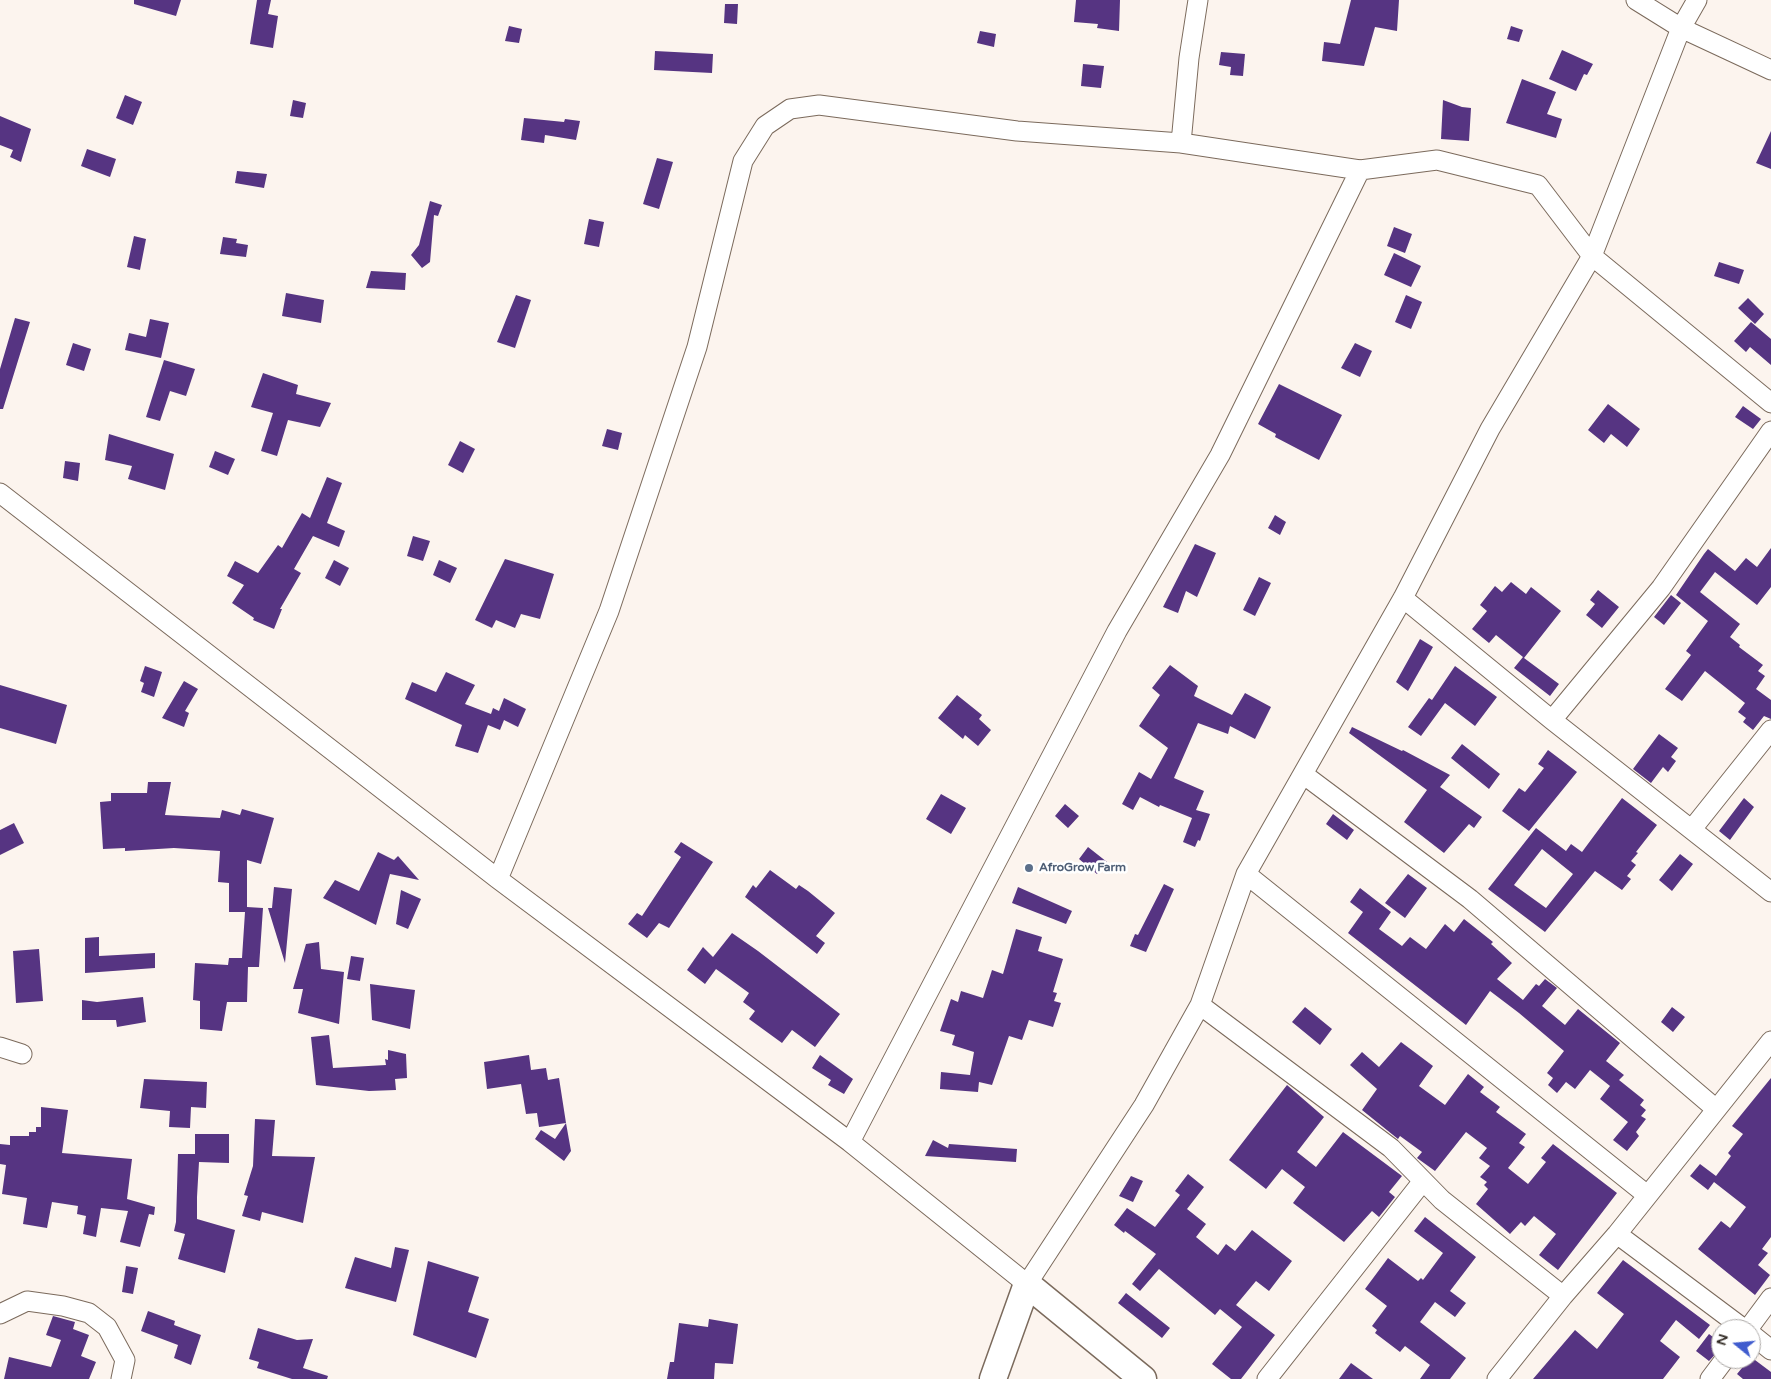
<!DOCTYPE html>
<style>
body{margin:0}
#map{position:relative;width:1771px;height:1379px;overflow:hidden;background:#fcf4ee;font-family:"Varela Round",sans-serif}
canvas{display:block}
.north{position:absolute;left:1711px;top:1319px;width:50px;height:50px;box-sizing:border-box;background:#fff;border:1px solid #adaaa8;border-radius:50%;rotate:287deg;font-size:14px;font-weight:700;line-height:20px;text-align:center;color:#322b25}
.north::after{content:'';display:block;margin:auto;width:18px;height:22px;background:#405cce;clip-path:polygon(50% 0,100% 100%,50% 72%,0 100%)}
</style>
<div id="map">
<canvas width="1771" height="1379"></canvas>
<div class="north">N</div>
</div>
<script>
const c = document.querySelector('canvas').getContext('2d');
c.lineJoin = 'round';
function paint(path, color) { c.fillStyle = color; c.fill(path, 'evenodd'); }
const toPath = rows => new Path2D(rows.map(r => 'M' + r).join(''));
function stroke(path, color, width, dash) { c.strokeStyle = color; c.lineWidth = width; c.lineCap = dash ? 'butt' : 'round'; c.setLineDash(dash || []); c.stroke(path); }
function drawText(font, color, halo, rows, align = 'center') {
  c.font = font + ' "Varela Round",sans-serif'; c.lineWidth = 5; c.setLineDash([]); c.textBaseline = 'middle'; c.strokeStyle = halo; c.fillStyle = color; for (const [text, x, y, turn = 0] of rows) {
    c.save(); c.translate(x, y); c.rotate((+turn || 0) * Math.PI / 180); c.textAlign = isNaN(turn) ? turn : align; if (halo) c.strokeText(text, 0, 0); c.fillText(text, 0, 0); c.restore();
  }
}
const building = toPath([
 [134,0,181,0,176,16,134,4],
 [257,0,271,0,268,14,278,16,273,48,250,44],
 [1076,0,1120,0,1119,31,1097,28,1098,24,1074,22],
 [1351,0,1399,0,1397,31,1375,27,1364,66,1322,61,1324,42,1340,44],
 [725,4,738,4,737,24,724,23],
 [509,26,522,29,519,43,505,41],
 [1511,26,1523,30,1519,42,1507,39],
 [980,31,996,34,994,47,977,43],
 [1562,50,1593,64,1587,75,1584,74,1576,91,1549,79],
 [655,51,713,54,712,73,654,70],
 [1221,52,1245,54,1243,76,1230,75,1231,67,1219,65],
 [1083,64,1104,66,1101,88,1081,86],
 [1522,79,1556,92,1547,114,1562,119,1556,138,1506,123],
 [125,95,142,102,133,125,116,118],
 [293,100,306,103,303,118,290,116],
 [1443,100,1462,107,1471,108,1469,141,1441,139],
 [0,116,31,129,21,162,10,157,13,150,0,145],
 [524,118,564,122,565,119,580,121,576,140,545,135,544,143,521,140],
 [1771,131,1771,169,1756,163],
 [87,149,116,159,110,177,81,166],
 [657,158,673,162,659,209,643,204],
 [237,171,267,174,264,188,235,183],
 [430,201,442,205,438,216,434,215,430,262,422,268,411,255,419,245],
 [589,219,604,222,599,247,584,244],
 [1394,227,1412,234,1405,253,1387,246],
 [134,236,146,239,140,270,127,267],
 [223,237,237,239,236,243,248,245,246,257,220,254],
 [1394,253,1421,266,1411,287,1384,275],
 [1719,262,1744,270,1739,284,1714,276],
 [371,271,406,273,405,290,366,288],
 [286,293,324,300,321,323,282,316],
 [516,295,531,300,515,348,497,342],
 [1406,295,1422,302,1411,329,1395,322],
 [1748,298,1764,314,1755,324,1738,308],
 [15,318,30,322,3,409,0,409,0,369],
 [150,319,169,323,161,358,125,350,129,333,146,337],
 [1751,322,1771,339,1771,365,1750,347,1746,352,1734,341],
 [73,343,91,349,84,371,66,365],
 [1355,343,1372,351,1360,377,1341,368],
 [164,360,195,369,186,396,170,391,160,421,146,417],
 [263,373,298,385,296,394,331,403,320,427,288,420,277,456,261,451,273,413,251,407],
 [1279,384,1342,415,1319,460,1275,437,1276,434,1258,424],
 [1608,404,1640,429,1627,447,1611,434,1604,443,1588,430],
 [1743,406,1761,419,1753,429,1735,417],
 [607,429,622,433,618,450,602,446],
 [109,434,174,454,165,490,128,479,132,466,105,460],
 [460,441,475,449,463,473,448,465],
 [215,451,235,459,228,475,209,467],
 [65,461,80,463,78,481,63,478],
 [327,477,342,483,327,523,345,531,339,547,313,536,294,569,301,573,280,609,282,609,274,629,253,620,254,618,232,603,244,585,227,576,235,561,258,573,278,545,282,548,302,513,310,518],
 [1275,515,1286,522,1280,535,1268,528],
 [413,536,430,541,423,561,407,556],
 [1195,544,1216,553,1197,597,1186,591,1178,613,1163,607],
 [1771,548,1771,587,1757,605,1715,572,1700,592,1740,624,1730,637,1740,645,1739,647,1763,665,1758,671,1765,676,1756,689,1771,700,1771,719,1764,716,1753,730,1743,722,1746,718,1738,712,1745,703,1705,671,1682,701,1665,689,1691,655,1686,651,1708,621,1676,595,1704,554,1708,549,1735,571,1746,558,1757,567],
 [505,559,554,574,540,619,521,614,515,628,496,620,492,628,475,620],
 [334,560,349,568,340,586,325,578],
 [439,560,457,568,450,583,433,575],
 [1259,577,1271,583,1255,616,1243,610],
 [1511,582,1526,594,1531,587,1561,611,1524,658,1559,684,1550,696,1514,668,1523,657,1496,635,1489,643,1472,629,1487,611,1480,605,1495,586,1502,592],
 [1598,590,1619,607,1602,628,1586,615,1595,604,1590,600],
 [1671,595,1681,603,1664,625,1654,617],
 [1420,639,1433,647,1408,691,1396,682],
 [1170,665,1198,686,1194,696,1232,715,1245,693,1271,707,1255,739,1230,726,1228,734,1198,723,1174,778,1204,791,1196,810,1210,814,1200,841,1198,840,1195,847,1183,842,1192,818,1160,805,1159,807,1140,797,1133,810,1122,804,1139,772,1151,779,1168,748,1139,726,1160,695,1152,688],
 [145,666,162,672,154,697,141,692,144,683,140,681],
 [1455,666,1497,697,1475,726,1445,703,1421,736,1408,727,1429,698,1432,700],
 [446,672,475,685,465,704,491,714,493,708,499,711,504,698,526,709,518,727,504,720,500,730,488,725,478,753,455,746,462,725,405,699,412,682,436,692],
 [184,681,198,689,185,711,189,713,184,727,162,718],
 [0,685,67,705,56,744,0,728],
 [957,695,982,715,979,719,991,730,978,746,965,735,963,739,938,718],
 [1352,727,1402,751,1403,750,1450,775,1440,787,1482,817,1474,828,1469,824,1444,853,1404,822,1427,790,1349,733],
 [1659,734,1678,748,1671,757,1676,761,1668,772,1663,767,1651,783,1633,769],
 [1462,744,1500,774,1489,789,1451,758],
 [1548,750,1577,772,1529,831,1502,811,1519,788,1525,792,1544,768,1538,764],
 [148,782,171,782,165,815,220,818,222,810,240,815,242,809,274,818,261,864,247,860,247,907,263,908,259,967,248,967,247,1002,227,1002,222,1031,200,1029,200,1001,193,1000,195,963,228,965,229,958,242,958,245,912,229,912,229,883,218,882,220,851,174,848,125,851,125,848,103,849,100,802,111,801,111,793,147,793],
 [941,794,966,808,951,834,926,819],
 [1622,798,1657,825,1636,852,1638,853,1631,861,1636,865,1627,876,1631,879,1622,890,1595,871,1545,932,1488,889,1536,828,1566,851,1571,844,1582,852],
 [1542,849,1573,874,1546,908,1514,885],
 [1744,798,1754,807,1730,840,1719,831],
 [1065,804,1079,816,1068,828,1055,816],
 [1333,814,1354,830,1347,840,1326,824],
 [14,823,24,843,0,855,0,830],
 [681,842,713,862,669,928,659,923,647,938,628,924,637,913,642,916,681,857,674,852],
 [1088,847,1107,862,1097,874,1079,859],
 [378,852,394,860,398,856,419,880,390,874,376,925,323,898,335,880,359,891],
 [1680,854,1693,864,1672,891,1659,880],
 [770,870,796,889,799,885,808,891,835,913,816,936,825,943,817,954,745,897,753,885,756,888],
 [1408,874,1427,888,1405,918,1385,903],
 [1164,884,1174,889,1146,952,1130,946,1135,934,1138,935],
 [274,887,292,889,285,963,268,908,272,908],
 [1018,887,1072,911,1066,924,1012,903],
 [1360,888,1391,912,1379,929,1402,946,1410,937,1426,949,1445,924,1454,932,1464,919,1493,942,1491,944,1512,963,1497,979,1523,1000,1536,984,1539,986,1545,979,1557,988,1542,1006,1565,1025,1578,1009,1620,1043,1606,1061,1624,1075,1619,1080,1644,1100,1640,1105,1646,1110,1641,1116,1646,1119,1636,1132,1639,1136,1627,1151,1613,1140,1628,1122,1600,1099,1610,1086,1590,1070,1575,1089,1566,1082,1557,1093,1548,1085,1553,1078,1547,1073,1564,1051,1519,1013,1490,991,1466,1025,1348,933,1363,912,1350,902],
 [401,890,421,899,408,929,396,924],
 [1016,929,1042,937,1038,951,1063,959,1053,992,1057,993,1054,1001,1061,1003,1053,1027,1029,1020,1022,1040,1009,1036,992,1085,979,1082,978,1092,940,1089,941,1072,970,1075,974,1052,952,1045,955,1035,940,1031,951,999,958,1002,961,991,983,998,992,970,1003,974],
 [732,933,758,951,840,1014,815,1047,792,1030,782,1043,749,1019,755,1011,743,1002,749,993,716,969,705,984,687,970,703,947,713,957],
 [99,937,99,956,155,953,155,968,85,973,85,938],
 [319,942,321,969,344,972,339,1024,298,1013,303,989,293,989,306,944],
 [39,949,43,1001,16,1003,13,951],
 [351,956,364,958,360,981,347,979],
 [370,984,415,990,410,1029,372,1020],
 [143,997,146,1022,117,1027,116,1020,82,1020,82,1000,97,1002],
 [1305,1007,1332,1029,1320,1045,1292,1022],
 [1672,1007,1685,1017,1673,1032,1661,1022],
 [329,1035,333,1068,386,1065,385,1059,388,1060,388,1050,406,1054,407,1078,395,1079,396,1090,369,1091,316,1085,311,1037],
 [1401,1042,1433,1066,1419,1086,1445,1105,1468,1074,1484,1087,1480,1092,1500,1107,1496,1112,1526,1134,1519,1143,1525,1147,1508,1168,1528,1184,1546,1162,1541,1158,1553,1144,1617,1193,1558,1270,1539,1255,1556,1234,1534,1216,1525,1226,1521,1222,1510,1234,1476,1204,1488,1189,1484,1185,1487,1182,1480,1177,1490,1166,1479,1158,1487,1148,1466,1132,1435,1171,1417,1158,1422,1152,1400,1136,1398,1139,1362,1110,1377,1089,1350,1065,1362,1052,1379,1067],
 [529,1055,531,1070,546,1068,548,1080,559,1078,566,1123,539,1127,537,1113,526,1114,521,1084,487,1089,484,1062],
 [820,1055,853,1079,844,1094,828,1085,831,1080,812,1068],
 [1771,1078,1771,1237,1762,1249,1768,1253,1758,1265,1770,1275,1755,1295,1698,1249,1721,1221,1730,1228,1746,1207,1714,1182,1708,1190,1690,1176,1700,1164,1716,1176,1731,1156,1728,1153,1743,1134,1732,1126],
 [144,1079,207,1082,206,1108,191,1107,190,1128,169,1127,170,1111,140,1108],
 [1287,1085,1324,1117,1297,1152,1316,1167,1343,1132,1402,1176,1389,1192,1395,1197,1379,1217,1372,1211,1344,1242,1293,1203,1305,1187,1282,1169,1266,1189,1229,1160],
 [41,1107,68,1110,62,1153,132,1159,127,1199,155,1207,154,1215,149,1214,140,1247,120,1242,128,1211,101,1208,96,1237,83,1234,86,1216,77,1214,78,1206,52,1202,47,1228,23,1224,27,1198,2,1194,6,1165,0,1164,0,1144,10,1145,10,1136,29,1136,29,1132,36,1132,36,1127,41,1127],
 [255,1119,275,1120,272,1156,315,1157,303,1223,262,1212,260,1221,242,1216,248,1196,244,1195,253,1166],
 [566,1123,571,1151,564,1161,535,1139,541,1130,555,1139],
 [195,1134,229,1134,229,1163,199,1162,197,1197,197,1219,235,1230,225,1273,178,1259,185,1234,174,1231,176,1222,178,1154,195,1154],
 [933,1140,948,1148,949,1144,1017,1149,1016,1162,925,1156],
 [1188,1174,1204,1187,1187,1209,1206,1224,1196,1237,1218,1255,1226,1244,1235,1251,1252,1230,1292,1261,1269,1291,1256,1281,1236,1305,1275,1335,1241,1379,1231,1379,1212,1364,1242,1327,1220,1309,1215,1315,1159,1269,1140,1291,1132,1284,1156,1254,1125,1231,1124,1233,1114,1225,1127,1208,1155,1227,1180,1195,1175,1191],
 [1131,1176,1143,1181,1133,1202,1119,1196],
 [1425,1217,1476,1257,1450,1291,1466,1303,1455,1317,1435,1302,1420,1322,1466,1358,1450,1379,1420,1379,1430,1365,1405,1346,1400,1352,1375,1333,1377,1330,1372,1326,1387,1306,1365,1289,1388,1258,1418,1281,1421,1278,1423,1280,1443,1253,1414,1231],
 [395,1247,409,1250,396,1302,345,1288,355,1257,391,1268],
 [1623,1260,1710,1325,1699,1339,1676,1320,1660,1341,1680,1357,1663,1379,1533,1379,1575,1330,1597,1349,1624,1314,1597,1293],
 [428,1261,479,1277,468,1312,489,1319,476,1358,413,1335],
 [126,1266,138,1268,133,1294,122,1292],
 [1126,1293,1170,1328,1162,1338,1118,1303],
 [148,1311,175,1321,174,1325,201,1335,191,1365,174,1358,178,1345,141,1331],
 [53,1316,75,1322,73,1329,89,1335,81,1356,96,1362,89,1379,4,1379,9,1357,51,1367,61,1340,46,1335],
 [709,1319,738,1324,733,1364,715,1363,714,1379,667,1379,670,1362,674,1362,679,1323,708,1327],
 [258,1328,297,1340,313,1339,303,1368,328,1376,327,1379,292,1379,257,1368,259,1362,249,1359],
 [1709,1334,1721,1343,1721,1348,1709,1361,1696,1351],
 [1751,1357,1771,1372,1771,1379,1743,1379,1737,1374],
 [1351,1363,1373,1379,1339,1379]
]);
const street = toPath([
 [1636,0,1681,28,1771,70],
 [1181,143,1189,58,1198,0],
 [0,493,498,879,850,1142,1027,1284,1144,1105,1200,1005,1246,874,1403,598,1490,429,1592,256,1681,28,1697,0],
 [1403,598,1552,720,1771,892],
 [1552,720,1661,588,1771,431],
 [1303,774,1470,899,1716,1109],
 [1692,829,1771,730],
 [1246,874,1647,1195],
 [498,879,609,611,697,347,743,161,765,126,790,109,819,105,1017,131,1181,143,1360,170,1437,160,1538,185,1592,256,1771,403],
 [1200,1005,1391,1148,1442,1200,1563,1296],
 [0,1047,22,1054],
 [850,1142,1117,631,1220,455,1360,170],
 [1617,1234,1744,1329],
 [0,1314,27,1301,63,1306,89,1313,107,1327,125,1360,121,1379],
 [1748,1329,1771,1298],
 [1751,1334,1771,1350],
 [1267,1379,1423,1181],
 [1497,1379,1563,1296,1617,1234,1771,1041],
 [1710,1379,1725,1359]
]);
const secondary = toPath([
 [993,1379,1027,1284,1143,1379]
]);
const markers = [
 [1029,868,5,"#5c6f8a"]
];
const serviceNames = [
 ["AfroGrow Farm",1039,868]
];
paint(building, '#563482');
stroke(street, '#7b6a5c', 21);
stroke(secondary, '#7b6a5c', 29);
stroke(street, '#fff', 19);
stroke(secondary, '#fff', 26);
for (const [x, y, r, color] of markers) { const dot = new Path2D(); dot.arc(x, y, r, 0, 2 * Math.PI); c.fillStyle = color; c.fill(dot); stroke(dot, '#fff', 2); }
drawText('bold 12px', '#4e5e75', '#fff', serviceNames, 'left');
</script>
